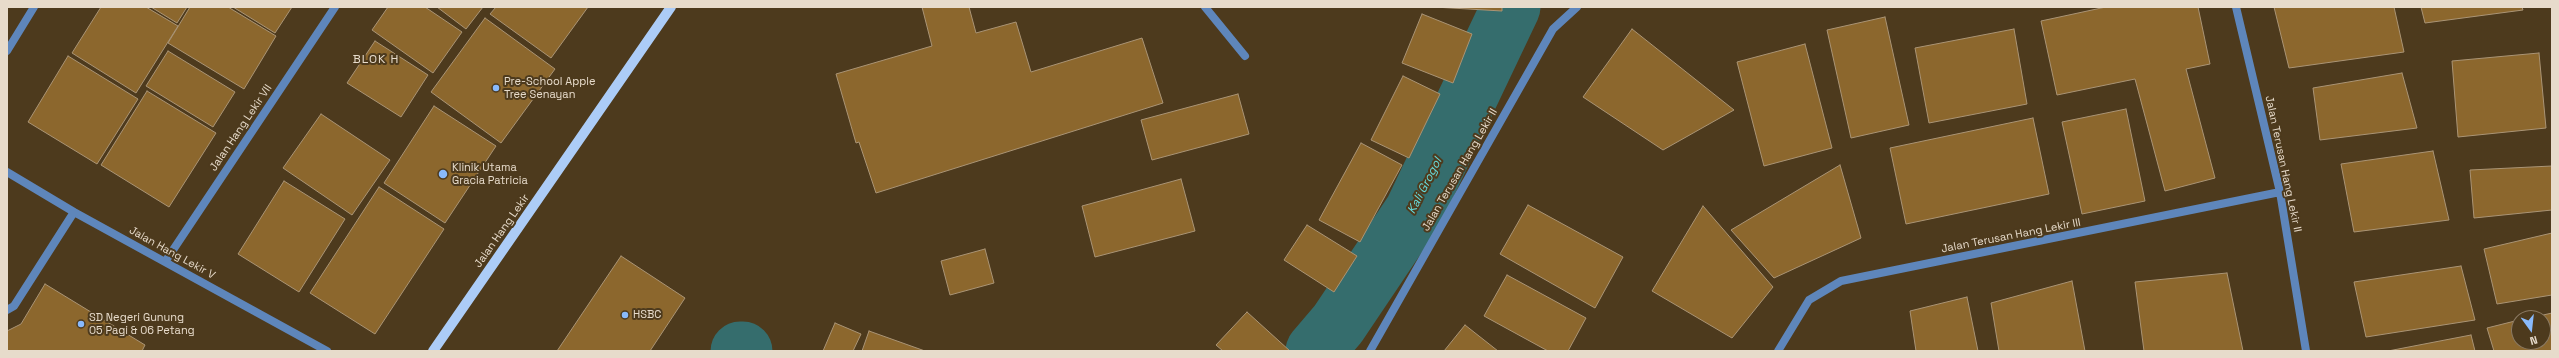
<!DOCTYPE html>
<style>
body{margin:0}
#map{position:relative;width:2559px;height:358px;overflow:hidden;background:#4d3a1d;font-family:"Space Grotesk",sans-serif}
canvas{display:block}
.frame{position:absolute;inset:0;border:8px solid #e7dbcb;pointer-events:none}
.north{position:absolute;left:2511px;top:310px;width:40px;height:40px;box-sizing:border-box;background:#4d3a1d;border:1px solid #8b7a63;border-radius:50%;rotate:165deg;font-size:11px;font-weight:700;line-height:16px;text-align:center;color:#e7dbcb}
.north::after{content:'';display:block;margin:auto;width:14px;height:18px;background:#89bafc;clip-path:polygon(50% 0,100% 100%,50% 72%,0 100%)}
</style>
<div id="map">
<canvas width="2559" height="358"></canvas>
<div class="frame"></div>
<div class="north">N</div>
</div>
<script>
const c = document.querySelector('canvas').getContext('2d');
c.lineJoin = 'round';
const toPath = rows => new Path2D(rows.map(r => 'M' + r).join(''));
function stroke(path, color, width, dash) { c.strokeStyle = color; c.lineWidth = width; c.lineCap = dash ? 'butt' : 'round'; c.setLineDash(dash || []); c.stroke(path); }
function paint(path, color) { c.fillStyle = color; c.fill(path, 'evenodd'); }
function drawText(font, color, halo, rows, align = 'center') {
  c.font = font + ' "Space Grotesk",sans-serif'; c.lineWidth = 4; c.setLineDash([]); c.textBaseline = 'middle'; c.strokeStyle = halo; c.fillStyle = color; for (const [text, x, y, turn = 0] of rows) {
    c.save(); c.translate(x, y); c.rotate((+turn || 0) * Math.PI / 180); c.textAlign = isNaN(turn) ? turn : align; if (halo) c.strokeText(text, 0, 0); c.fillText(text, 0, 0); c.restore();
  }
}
const river = toPath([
 [740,351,743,351],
 [1315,351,1338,324,1414,211,1511,7]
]);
const building = toPath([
 [101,7,146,7,178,26,136,93,72,53,101,7],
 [151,7,187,7,177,23,151,7],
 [190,7,228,7,276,36,244,89,168,43,190,7],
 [233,7,292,7,275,33,233,7],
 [388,7,425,7,462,32,433,73,372,30,388,7],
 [437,7,483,7,466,29,437,7],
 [496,7,588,7,551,58,490,14,496,7],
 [922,7,969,7,976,33,1016,22,1031,72,1142,38,1163,103,876,193,859,142,856,143,836,74,932,46,922,7],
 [1434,7,1502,7,1502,11,1434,7],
 [2106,7,2198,7,2210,64,2186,69,2215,178,2165,191,2135,79,2057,95,2041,21,2106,7],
 [2274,7,2394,7,2404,52,2289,68,2274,7],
 [2421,7,2522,7,2523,10,2425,23,2421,7],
 [1422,14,1472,34,1453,83,1402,63,1422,14],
 [1885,17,1909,125,1851,138,1827,30,1885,17],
 [485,18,555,69,501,143,431,92,485,18],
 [1632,29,1734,110,1663,150,1583,97,1632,29],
 [2014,29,2027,104,1929,123,1915,48,2014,29],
 [375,41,428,75,401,117,347,83,375,41],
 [1805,44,1832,148,1764,166,1737,62,1805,44],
 [168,51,235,92,213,127,146,86,168,51],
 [2539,53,2546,128,2458,137,2452,61,2539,53],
 [68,56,138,99,97,164,28,122,68,56],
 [2402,73,2417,128,2320,140,2313,88,2402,73],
 [1403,76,1440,94,1409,158,1371,140,1403,76],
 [147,91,216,133,169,207,101,165,147,91],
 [1238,94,1249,134,1152,160,1141,120,1238,94],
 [434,106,496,146,445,223,384,183,434,106],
 [2126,109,2145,201,2082,214,2062,122,2126,109],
 [321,114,390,160,352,215,283,168,321,114],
 [2033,118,2049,194,1906,224,1890,148,2033,118],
 [1361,143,1402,165,1360,242,1319,220,1361,143],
 [2433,151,2449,220,2354,232,2341,164,2433,151],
 [1840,165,1861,238,1774,278,1731,230,1840,165],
 [2552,166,2552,210,2474,218,2470,170,2552,166],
 [1181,179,1195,231,1095,257,1082,206,1181,179],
 [284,181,345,219,299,292,238,254,284,181],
 [379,187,444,229,375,334,310,293,379,187],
 [1528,205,1623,257,1595,308,1500,254,1528,205],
 [1703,206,1773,287,1732,338,1652,291,1703,206],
 [1307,225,1357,256,1334,292,1284,260,1307,225],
 [2552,233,2552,295,2497,304,2484,249,2552,233],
 [985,249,994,283,950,295,941,261,985,249],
 [621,256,685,298,650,351,557,351,621,256],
 [2461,266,2475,320,2366,337,2354,282,2461,266],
 [2227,273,2243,351,2144,351,2135,282,2227,273],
 [1507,275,1586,318,1568,351,1548,351,1484,316,1507,275],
 [2072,281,2085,351,1999,351,1991,303,2072,281],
 [45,284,145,345,142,351,7,351,7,331,21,324,45,284],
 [1967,297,1978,351,1916,351,1910,311,1967,297],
 [1247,312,1290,351,1223,351,1216,345,1247,312],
 [2552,313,2552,351,2494,351,2487,328,2519,320,2519,342,2543,342,2543,318,2530,318,2552,313],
 [835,323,861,334,853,351,823,351,835,323],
 [1465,325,1498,351,1444,351,1465,325],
 [869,331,925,351,862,351,869,331],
 [2471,335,2475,351,2388,351,2471,335]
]);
const service = toPath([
 [1205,7,1245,56]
]);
const minor = toPath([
 [2236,7,2280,192,2306,351],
 [7,51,34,7],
 [7,172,74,212,327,351],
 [165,262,335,7],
 [7,310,14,306,74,212],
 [1370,351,1553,29,1577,7],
 [1778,351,1809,300,1841,281,2280,192]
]);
const primary = toPath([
 [433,351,671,7]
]);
const markers = [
 [496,88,4,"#89bafc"],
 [443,174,5,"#89bafc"],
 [625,315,4,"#89bafc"],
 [81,324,4,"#89bafc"]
];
const poiNames = [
 ["Pre-School Apple",504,82],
 ["Tree Senayan",504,95],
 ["Klinik Utama",452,168],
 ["Gracia Patricia",452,181],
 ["HSBC",633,315],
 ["SD Negeri Gunung",89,318],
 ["05 Pagi & 06 Petang",89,331]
];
const streetNames = [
 ["Jalan Hang Lekir VII",241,128,-56],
 ["Jalan Terusan Hang Lekir II",2283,164,78],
 ["Jalan Terusan Hang Lekir II",1460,170,-60],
 ["Jalan Hang Lekir",502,231,-55],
 ["Jalan Terusan Hang Lekir III",2011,236,-11],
 ["Jalan Hang Lekir V",172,253,29]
];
const neighbourhoodNames = [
 ["BLOK H",376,60]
];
const waterNames = [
 ["Kali Grogol",1425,186,-63]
];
stroke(river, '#356d6d', 59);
paint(building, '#8c672d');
stroke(building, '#aa9475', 1);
stroke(service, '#5e86bb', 8);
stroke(minor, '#5e86bb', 8);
stroke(primary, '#acccf7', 10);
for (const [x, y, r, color] of markers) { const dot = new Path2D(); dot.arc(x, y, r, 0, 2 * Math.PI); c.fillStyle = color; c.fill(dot); stroke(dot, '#4d3a1d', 1.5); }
drawText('11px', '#e7dbcb', '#4d3a1d', poiNames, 'left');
drawText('11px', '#e7dbcb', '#4d3a1d', streetNames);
c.letterSpacing = '1px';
drawText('12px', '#e7dbcb', '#4d3a1d', neighbourhoodNames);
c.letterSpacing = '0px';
drawText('italic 12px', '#66dcdd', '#4d3a1d', waterNames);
</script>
